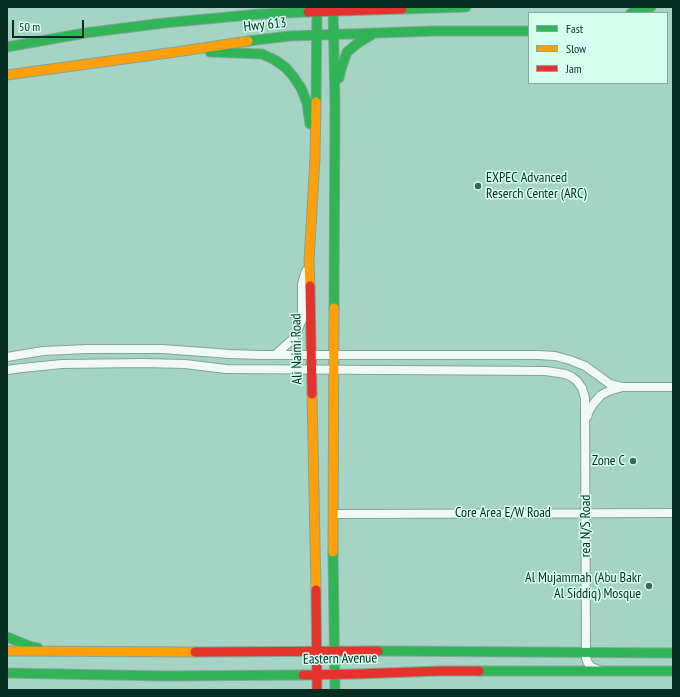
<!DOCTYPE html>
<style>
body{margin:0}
#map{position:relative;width:680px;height:697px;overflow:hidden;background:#a5d3c4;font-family:"PT Sans Narrow",sans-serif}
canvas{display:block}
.frame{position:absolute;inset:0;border:8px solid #072d23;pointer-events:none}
.legend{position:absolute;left:528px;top:12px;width:140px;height:72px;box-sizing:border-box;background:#d5feef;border:1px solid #83aa9d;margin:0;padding:5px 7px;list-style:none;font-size:12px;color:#072d23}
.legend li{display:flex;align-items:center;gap:8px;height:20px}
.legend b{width:20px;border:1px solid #83aa9d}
.scale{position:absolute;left:12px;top:20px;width:72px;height:18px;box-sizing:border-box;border:2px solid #072d23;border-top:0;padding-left:5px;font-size:12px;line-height:14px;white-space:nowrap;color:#072d23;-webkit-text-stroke:3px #d5feef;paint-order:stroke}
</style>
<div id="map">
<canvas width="680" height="697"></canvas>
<div class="frame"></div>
<ul class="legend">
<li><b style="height:5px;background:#30b455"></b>Fast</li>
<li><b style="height:5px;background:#ff9f0a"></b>Slow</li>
<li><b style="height:5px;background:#e5322d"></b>Jam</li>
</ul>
<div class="scale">50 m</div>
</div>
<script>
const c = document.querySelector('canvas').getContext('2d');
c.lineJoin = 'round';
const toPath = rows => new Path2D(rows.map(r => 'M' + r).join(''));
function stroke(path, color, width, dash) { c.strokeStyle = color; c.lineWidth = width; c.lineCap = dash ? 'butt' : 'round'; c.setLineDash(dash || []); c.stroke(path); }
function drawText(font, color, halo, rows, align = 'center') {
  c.font = font + ' "PT Sans Narrow",sans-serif'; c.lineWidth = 3; c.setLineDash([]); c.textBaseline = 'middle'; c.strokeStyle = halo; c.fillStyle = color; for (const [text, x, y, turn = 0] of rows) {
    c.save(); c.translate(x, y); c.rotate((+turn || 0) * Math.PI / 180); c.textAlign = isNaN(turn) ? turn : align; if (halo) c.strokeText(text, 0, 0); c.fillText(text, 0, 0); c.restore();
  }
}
const street = toPath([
 [275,355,294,338,302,320,302,284,306,271],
 [7,357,43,351,87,349,163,349,230,354,261,355,539,355,555,356,570,360,585,366,610,384,622,387,673,387],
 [7,370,22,368,62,364,143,363,185,364,226,369,546,371,565,374,572,377,577,381,582,388,585,398,586,658,588,663,591,667,599,670],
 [587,417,589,411,594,403,601,395,609,391,622,387],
 [333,514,673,513]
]);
const fast = toPath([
 [333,7,335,103,334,308],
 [402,9,466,7],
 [631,13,651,7],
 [248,41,290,36,435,31,529,31],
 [7,47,85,33,164,23,260,14,308,12],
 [210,52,262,54,275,60,286,68,293,76,301,88,307,103,310,124],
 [339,78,341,69,347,52,358,43,373,34],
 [316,102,317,7],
 [333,552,335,690],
 [7,637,32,647,38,648],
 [378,651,673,653],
 [479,671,673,671],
 [7,673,165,676,303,675]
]);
const slow = toPath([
 [7,75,183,51,248,41],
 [310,286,309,261,315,158,316,102],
 [312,394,316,590],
 [333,552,334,308],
 [7,651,195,652]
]);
const jam = toPath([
 [308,12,402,9],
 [310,286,312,394],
 [316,590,317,690],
 [195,652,378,651],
 [303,675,356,674,440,671,479,671]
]);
const markers = [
 [478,186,4,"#3e675b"],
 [633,461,4,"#3e675b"],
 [649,586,4,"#3e675b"]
];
const streetNames = [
 ["Hwy 613",265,25,-6],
 ["Ali Naimi Road",297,349,-91],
 ["Core Area E/W Road",503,513],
 ["rea N/S Road",586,526,-90],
 ["Eastern Avenue",340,659,-1]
];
const poiNames = [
 ["EXPEC Advanced",486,178,"left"],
 ["Reserch Center (ARC)",486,194,"left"],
 ["Zone C",625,461],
 ["Al Mujammah (Abu Bakr",641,578],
 ["Al Siddiq) Mosque",641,594]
];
stroke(street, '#81a59a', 10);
stroke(fast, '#81a59a', 11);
stroke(slow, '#81a59a', 11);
stroke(jam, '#81a59a', 11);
stroke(street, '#f2f8f6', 8);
stroke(fast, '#30b455', 9);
stroke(slow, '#ff9f0a', 9);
stroke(jam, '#e5322d', 9);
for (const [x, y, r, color] of markers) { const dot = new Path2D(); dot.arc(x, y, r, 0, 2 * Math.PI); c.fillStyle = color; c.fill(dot); stroke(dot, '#d5feef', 1.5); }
drawText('14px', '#072d23', '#d5feef', streetNames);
drawText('14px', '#072d23', '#d5feef', poiNames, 'right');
</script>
